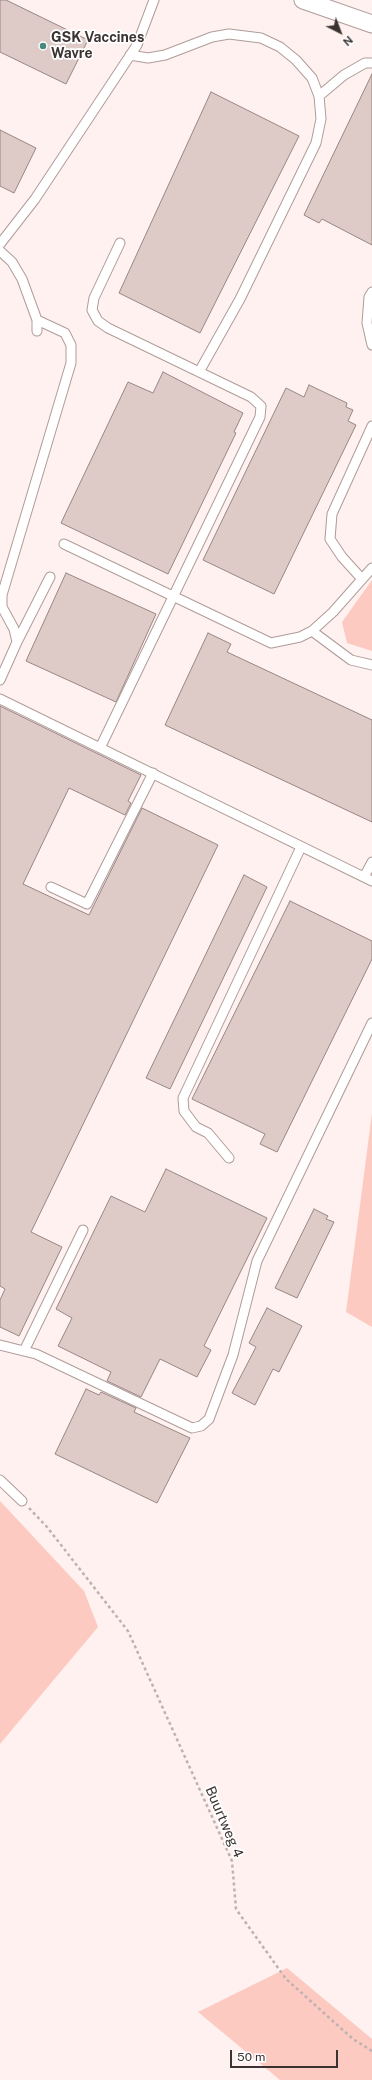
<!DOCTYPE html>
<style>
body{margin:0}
#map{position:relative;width:372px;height:2080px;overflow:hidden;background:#fef1ef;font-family:"Public Sans",sans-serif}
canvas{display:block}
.north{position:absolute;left:320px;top:12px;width:40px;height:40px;-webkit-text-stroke:3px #fff;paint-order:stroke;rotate:138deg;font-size:11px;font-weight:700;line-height:16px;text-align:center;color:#3b3332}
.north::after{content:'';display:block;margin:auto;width:14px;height:18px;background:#3b3332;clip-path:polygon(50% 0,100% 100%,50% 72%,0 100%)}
.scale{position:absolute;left:230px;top:2050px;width:108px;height:18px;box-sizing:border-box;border:2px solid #3b3332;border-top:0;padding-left:5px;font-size:12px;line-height:14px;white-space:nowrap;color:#3b3332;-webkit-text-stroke:3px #fff;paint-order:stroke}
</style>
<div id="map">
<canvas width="372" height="2080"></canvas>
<div class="north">N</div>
<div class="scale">50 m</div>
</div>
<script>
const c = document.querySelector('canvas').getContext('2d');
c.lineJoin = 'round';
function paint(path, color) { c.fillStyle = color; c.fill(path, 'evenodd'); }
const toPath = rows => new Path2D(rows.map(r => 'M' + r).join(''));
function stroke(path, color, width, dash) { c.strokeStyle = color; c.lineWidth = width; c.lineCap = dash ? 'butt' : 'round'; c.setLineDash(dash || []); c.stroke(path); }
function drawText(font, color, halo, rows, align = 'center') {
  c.font = font + ' "Public Sans",sans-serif'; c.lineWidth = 3.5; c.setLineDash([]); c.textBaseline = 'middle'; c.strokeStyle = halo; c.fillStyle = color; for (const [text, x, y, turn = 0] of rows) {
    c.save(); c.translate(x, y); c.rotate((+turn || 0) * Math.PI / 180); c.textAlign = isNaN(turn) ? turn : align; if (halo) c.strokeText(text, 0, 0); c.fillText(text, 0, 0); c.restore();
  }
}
const green = toPath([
 [372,580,372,651,347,643,342,622],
 [372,1113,372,1327,346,1312],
 [0,1501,84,1591,98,1627,0,1744],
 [287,1968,372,2039,372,2080,280,2080,198,2012]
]);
const building = toPath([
 [0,0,6,0,88,40,66,84,0,52,0,0],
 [372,74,372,245,322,219,319,223,304,215,372,74],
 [211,92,299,136,200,333,119,293,211,92],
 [0,130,36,148,14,193,0,186,0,130],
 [163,372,243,413,234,432,236,433,168,574,61,523,128,382,153,393,163,372],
 [309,385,347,403,346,407,353,410,348,421,356,425,274,594,203,560,286,388,304,397,309,385],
 [66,573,156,614,116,702,26,661,66,573],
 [208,633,231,644,227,652,372,720,372,822,165,725,208,633],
 [0,706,141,775,128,801,131,803,125,815,69,788,23,884,89,915,142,808,218,845,31,1232,62,1247,19,1336,0,1327,0,1300,5,1289,0,1286,0,706],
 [244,875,267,887,170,1089,146,1078,244,875],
 [290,901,372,941,372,959,277,1152,260,1144,265,1134,192,1099,290,901],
 [166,1169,267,1218,204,1346,211,1350,197,1377,160,1359,141,1397,107,1381,111,1372,58,1346,72,1318,56,1309,111,1196,145,1212,166,1169],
 [314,1209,328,1216,326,1219,334,1222,297,1298,275,1288,314,1209],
 [267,1308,302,1326,279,1372,273,1369,255,1405,232,1393,256,1347,249,1343,267,1308],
 [86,1389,99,1395,101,1392,136,1408,134,1412,190,1438,157,1503,55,1454,86,1389]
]);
const path = toPath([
 [29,1508,47,1527,128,1631,232,1861,236,1909,286,1979,353,2039,372,2051]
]);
const lane = toPath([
 [130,55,148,58,165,55,212,37,229,34,261,38,280,47,296,60,312,78,319,96,321,119,316,143,240,299,199,372],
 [319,96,344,75,365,63,372,63],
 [0,244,35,199,137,45,154,0],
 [0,251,12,262,22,279,37,320,37,331],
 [372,292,369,297,367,323,372,345],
 [64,544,271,643,300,637,312,631,333,612,372,568],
 [362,579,342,557,330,539,332,514,372,426],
 [312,631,351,660,372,665],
 [17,642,14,629,2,607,2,595,71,363,71,345,65,333,37,320],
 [0,680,17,642,50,577],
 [0,699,372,881],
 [100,748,260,417,261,406,251,397,108,328,98,321,92,310,94,298,120,243],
 [364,877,372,862],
 [51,887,87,904,153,773],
 [229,1158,208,1133,196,1127,184,1111,183,1098,301,847],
 [0,1345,36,1354,192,1428,201,1426,209,1419,233,1355,257,1261,372,1023],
 [24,1351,83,1230],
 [0,1480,22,1501]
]);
const street = toPath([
 [303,0,372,24]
]);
const markers = [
 [43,46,4,"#478a7d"]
];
const poiNames = [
 ["GSK Vaccines",51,38],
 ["Wavre",51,54]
];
const streetNames = [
 ["Buurtweg 4",224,1822,67]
];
paint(green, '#fdcac1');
paint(building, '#decac7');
stroke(building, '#988683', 1);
stroke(lane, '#af9c99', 11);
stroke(street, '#af9c99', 19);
stroke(path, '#beb2b0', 2.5, [3, 3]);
stroke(lane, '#fff', 9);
stroke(street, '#fff', 17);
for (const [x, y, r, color] of markers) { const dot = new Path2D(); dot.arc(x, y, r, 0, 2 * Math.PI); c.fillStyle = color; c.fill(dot); stroke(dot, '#fff', 1.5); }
drawText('bold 14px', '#3b3332', '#fff', poiNames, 'left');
drawText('14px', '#3b3332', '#fff', streetNames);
</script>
